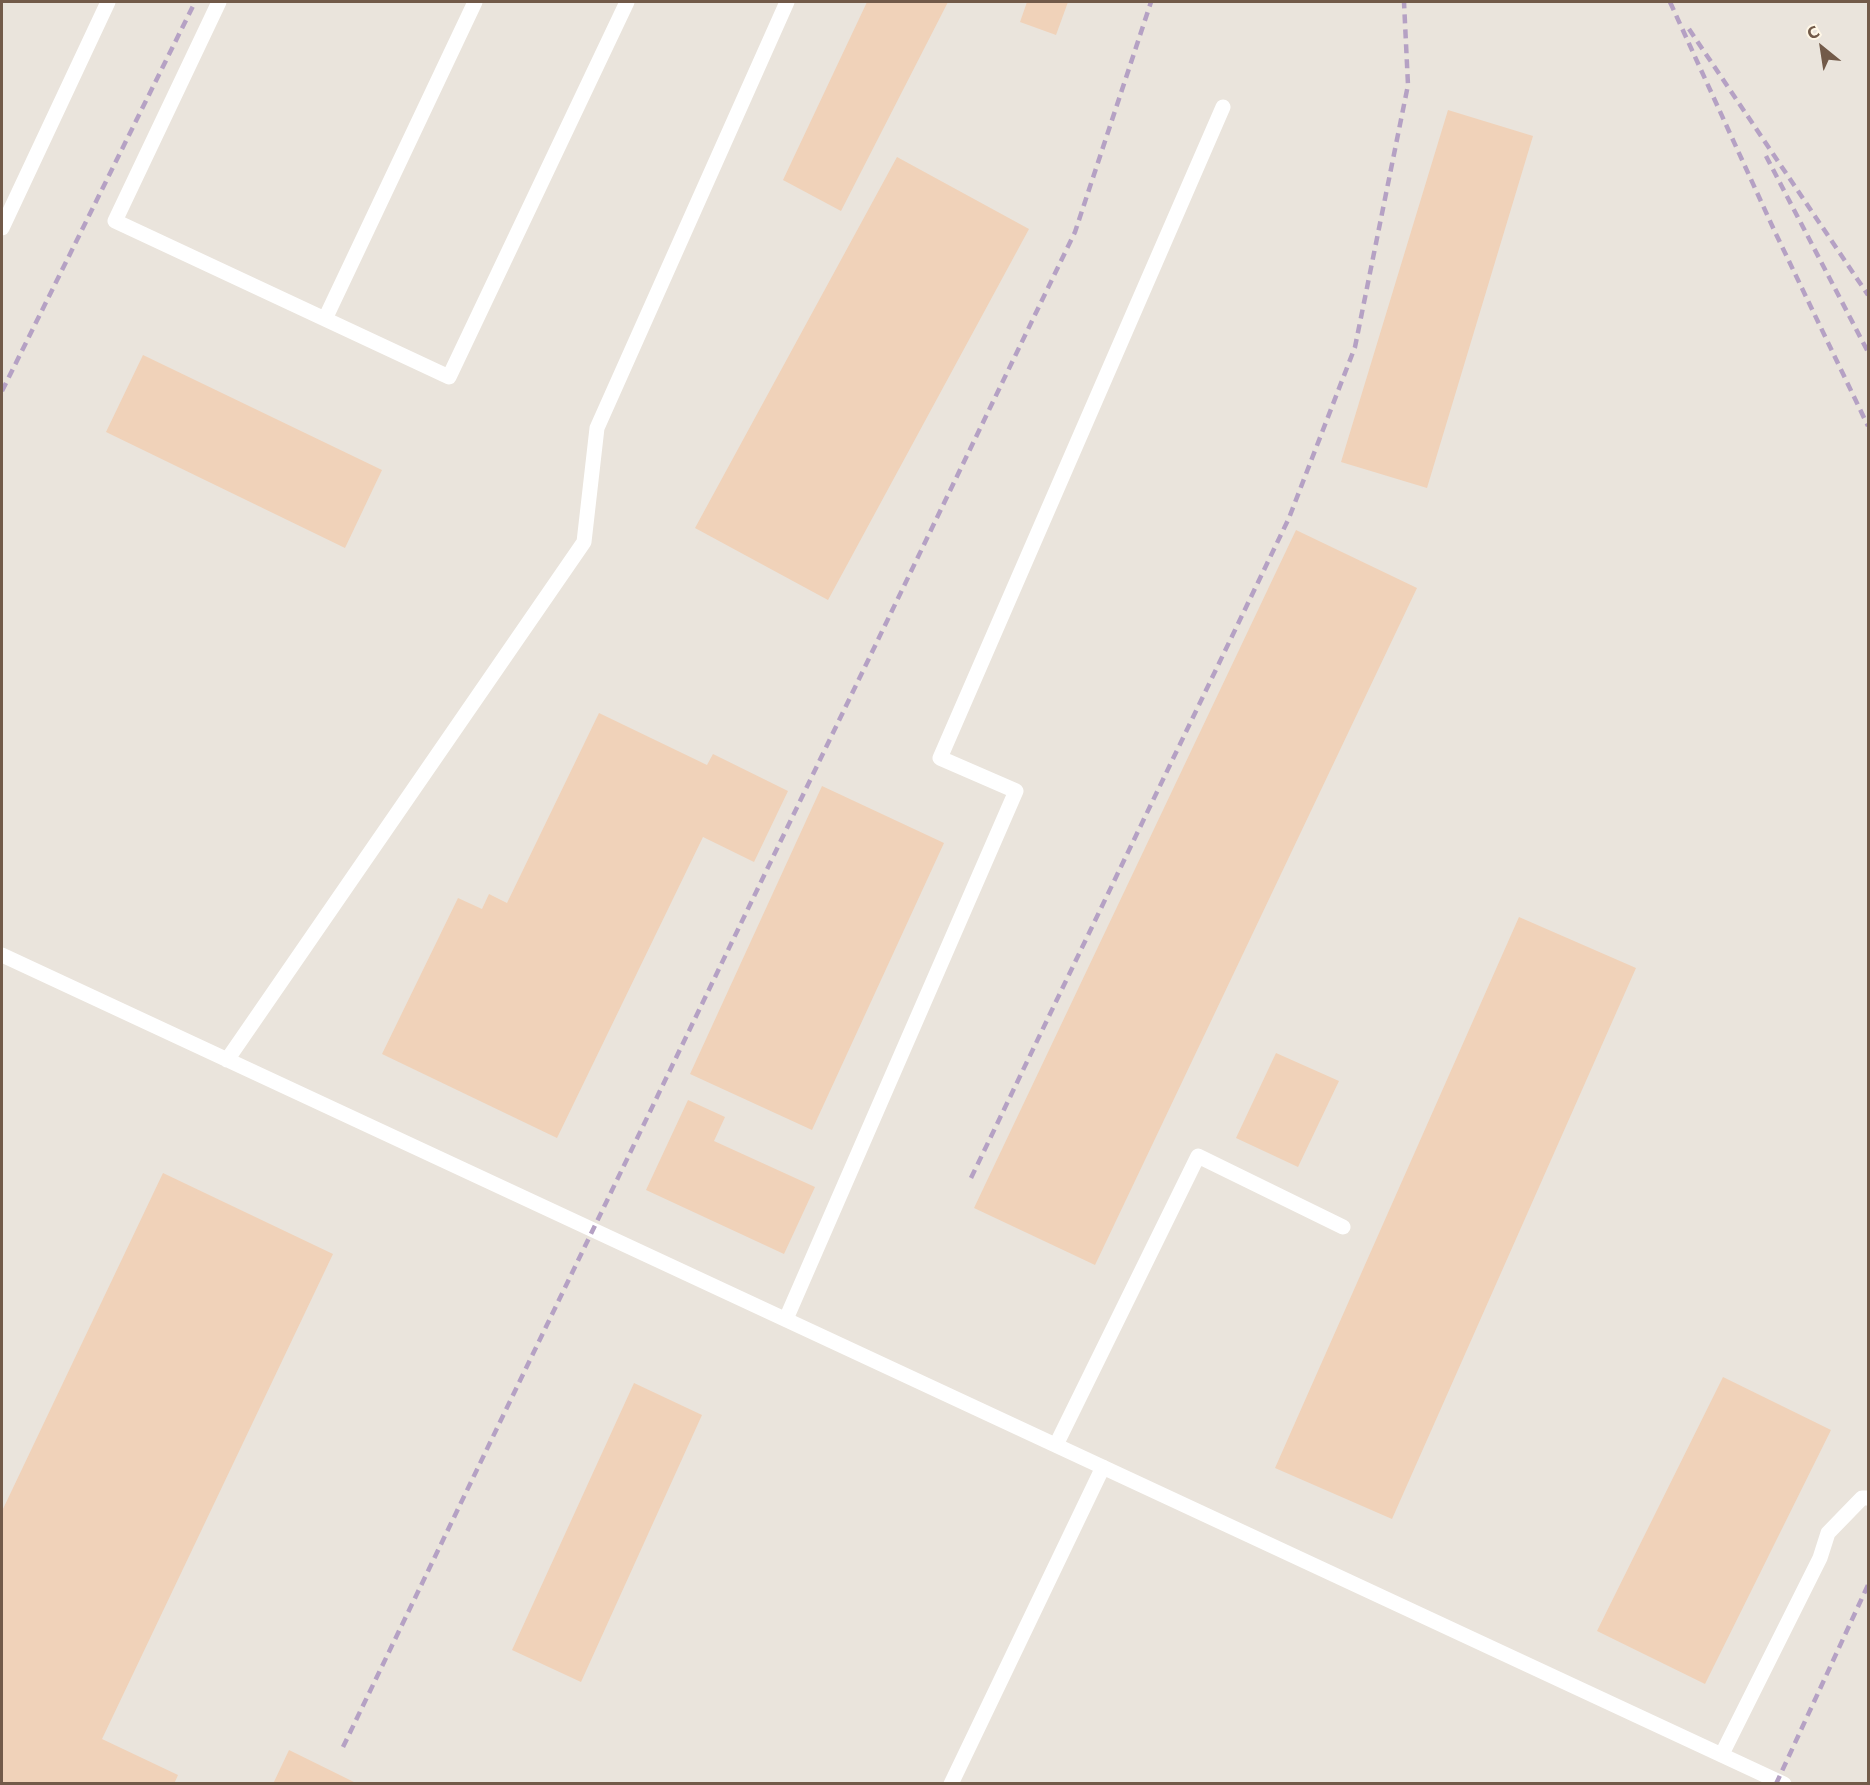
<!DOCTYPE html>
<meta charset="utf-8">
<style>
body{margin:0}
#map{position:relative;width:1870px;height:1785px;overflow:hidden;background:#fbf3e1;font-family:Commissioner,sans-serif}
canvas{display:block}
.frame{position:absolute;inset:0;border:3px solid #725a49;pointer-events:none}
.north{position:absolute;left:1792px;top:18px;width:60px;height:60px;-webkit-text-stroke:4px #fff7e7;paint-order:stroke;rotate:330deg;font-size:16px;font-weight:700;line-height:24px;text-align:center;color:#725a49}
.north::after{content:'';display:block;margin:auto;width:21px;height:27px;background:#725a49;clip-path:polygon(50% 0,100% 100%,50% 72%,0 100%)}
</style>
<div id="map">
<canvas width="1870" height="1785"></canvas>
<div class="frame"></div>
<div class="north">С</div>
</div>
<script>
const c = document.querySelector('canvas').getContext('2d');
c.lineJoin = 'round';
function paint(path, color) { c.fillStyle = color; c.fill(path, 'evenodd'); }
const toPath = rows => new Path2D(rows.map(r => 'M' + r).join(''));
function stroke(path, color, width, dash) { c.strokeStyle = color; c.lineWidth = width; c.lineCap = dash ? 'butt' : 'round'; c.setLineDash(dash || []); c.stroke(path); }
const industrial = toPath([
 [2,2,1868,2,1868,1783,2,1783]
]);
const building = toPath([
 [867,2,948,2,841,211,783,180],
 [1027,2,1068,2,1056,35,1020,22],
 [1448,110,1533,136,1427,488,1341,462],
 [897,157,1029,229,828,600,695,528],
 [143,355,382,470,345,548,106,432],
 [1296,530,1417,588,1095,1265,974,1208],
 [599,713,707,765,713,754,788,791,754,862,703,837,557,1138,382,1054,458,898,482,909,489,894,507,903],
 [822,786,944,843,812,1130,690,1074],
 [1519,917,1636,968,1392,1519,1275,1468],
 [1276,1053,1339,1081,1298,1167,1236,1138],
 [688,1100,725,1117,714,1141,815,1187,784,1254,646,1190],
 [163,1173,333,1254,102,1739,178,1775,174,1784,2,1784,2,1511],
 [1723,1377,1831,1430,1705,1684,1597,1631],
 [634,1383,702,1415,581,1682,512,1650],
 [289,1750,358,1784,273,1784]
]);
const lane = toPath([
 [219,2,115,221,449,377,627,2],
 [2,228,108,2],
 [325,319,475,2],
 [2,955,1784,1784],
 [227,1060,584,542,597,428,787,2],
 [786,1319,1016,791,940,758,1223,107],
 [1056,1445,1198,1156,1343,1227],
 [1722,1754,1820,1558,1828,1533,1862,1498,1868,1498],
 [951,1784,1103,1467]
]);
const rail = toPath([
 [1670,2,1775,232,1868,426],
 [1689,29,1868,295],
 [1766,156,1868,352],
 [2,391,195,2],
 [971,1178,1289,518,1355,347,1408,85,1404,2],
 [343,1747,1075,232,1151,2],
 [1776,1784,1868,1585],
 [1868,1784,1868,1783]
]);
paint(industrial, '#eae4dc');
paint(building, '#f0d2b9');
stroke(lane, '#fff', 15);
stroke(rail, '#b5a1c4', 4.5, [9, 6]);
</script>
